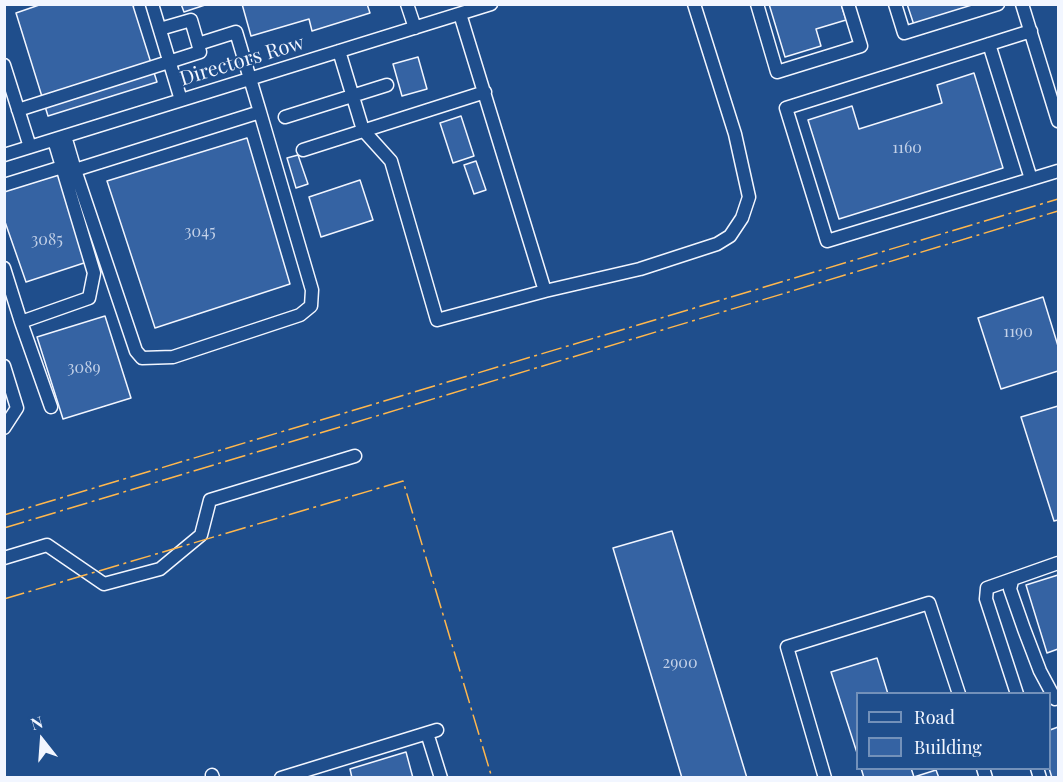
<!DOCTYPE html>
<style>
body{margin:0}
#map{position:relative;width:1063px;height:782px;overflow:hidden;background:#1f4e8c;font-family:"Playfair Display",serif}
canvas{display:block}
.frame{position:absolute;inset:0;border:6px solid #f2f6ff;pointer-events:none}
.legend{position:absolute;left:856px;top:692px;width:195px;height:78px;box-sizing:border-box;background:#1f4e8c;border:2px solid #7391ba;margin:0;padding:8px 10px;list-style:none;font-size:18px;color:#f2f6ff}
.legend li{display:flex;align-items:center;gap:12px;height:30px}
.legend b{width:30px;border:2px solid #7391ba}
.north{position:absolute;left:12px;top:710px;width:60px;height:60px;-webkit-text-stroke:4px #1f4e8c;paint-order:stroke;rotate:343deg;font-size:16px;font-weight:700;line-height:24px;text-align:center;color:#f2f6ff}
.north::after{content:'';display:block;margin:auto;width:21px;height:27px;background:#f2f6ff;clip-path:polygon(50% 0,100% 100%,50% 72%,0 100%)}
</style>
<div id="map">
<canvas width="1063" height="782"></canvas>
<div class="frame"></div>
<ul class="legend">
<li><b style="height:8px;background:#1f4e8c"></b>Road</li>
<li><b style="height:16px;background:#3563a3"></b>Building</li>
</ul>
<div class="north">N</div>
</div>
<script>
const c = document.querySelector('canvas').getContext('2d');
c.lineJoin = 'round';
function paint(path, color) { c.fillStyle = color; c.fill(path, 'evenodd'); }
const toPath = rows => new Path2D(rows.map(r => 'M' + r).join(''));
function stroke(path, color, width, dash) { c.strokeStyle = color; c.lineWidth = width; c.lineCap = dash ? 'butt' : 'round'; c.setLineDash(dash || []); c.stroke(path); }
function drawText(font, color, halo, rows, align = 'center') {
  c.font = font + ' "Playfair Display",serif'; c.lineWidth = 4.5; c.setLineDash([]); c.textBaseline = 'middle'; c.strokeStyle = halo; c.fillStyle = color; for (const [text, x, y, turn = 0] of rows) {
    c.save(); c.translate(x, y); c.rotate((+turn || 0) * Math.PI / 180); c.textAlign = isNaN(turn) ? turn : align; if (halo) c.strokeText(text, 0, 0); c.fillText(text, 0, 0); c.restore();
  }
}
const building = toPath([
 [42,4,137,4,133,6,157,82,48,116,16,13,42,4],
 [181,4,208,4,184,12,181,4],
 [242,4,367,4,370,13,312,31,309,19,251,36,242,4],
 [769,4,841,4,846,20,816,29,821,46,785,57,769,4],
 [907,4,981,4,914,25,907,4],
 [418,57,427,89,402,96,393,64,418,57],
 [974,73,1003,168,839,219,808,120,852,106,859,129,942,103,937,85,974,73],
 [461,116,474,156,453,163,440,123,461,116],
 [247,138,290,284,155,328,107,181,247,138],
 [298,155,308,184,296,188,287,158,298,155],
 [476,161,486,190,474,194,464,165,476,161],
 [61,173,90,261,26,282,4,219,4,191,61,173],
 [360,180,373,220,321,237,309,197,360,180],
 [1043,297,1058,346,1058,371,1001,389,978,318,1043,297],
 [105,316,131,398,63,419,37,337,105,316],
 [1058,406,1058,520,1054,521,1021,417,1058,406],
 [672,531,747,778,682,778,613,548,672,531],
 [1058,575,1058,649,1047,653,1026,585,1058,575],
 [877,658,888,694,858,694,858,756,831,672,877,658],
 [1058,727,1058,778,1052,778,1049,768,1050,730,1058,727],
 [406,752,413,778,352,778,350,769,406,752],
 [861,768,911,768,914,777,936,770,939,778,864,778,861,768]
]);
const minor = toPath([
 [152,4,181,100],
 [407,4,415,28],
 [757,4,777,72,861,46,848,4],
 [895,4,904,33,998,4],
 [1022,4,1058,121],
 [460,14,545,291,640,269,717,244,730,236,742,218,749,197,735,134,694,4],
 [1031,31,786,108,827,241,1058,171],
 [989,44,1031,179],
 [339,51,363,130,391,161,437,320,545,291],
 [4,65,30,147],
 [18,110,200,52,198,44],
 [285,117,387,85],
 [65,136,75,170,260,112,236,32,198,44,191,20,160,29],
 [303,150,485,92],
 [4,155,491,4],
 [75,170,136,351,142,358,173,357,300,315,311,306,312,290,260,112],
 [4,185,62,167],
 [4,268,21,322,89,298,94,273,54,140],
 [21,322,51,407],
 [4,366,17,408,4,428],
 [4,558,47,545,104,584,160,569,201,535,210,500,355,456],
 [1012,581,1010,589,1024,629,1040,671,1055,699],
 [1017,694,986,599,987,588,1058,563],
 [427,733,441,778],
 [983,768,986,778],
 [1037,768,1040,778],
 [212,775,213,778],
 [281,778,437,730],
 [825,778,787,647,929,603,959,694]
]);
const power = toPath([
 [4,515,1058,199],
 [4,528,1058,211],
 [4,599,403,481,492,778]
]);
const numberNames = [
 ["1160",907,148],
 ["3045",200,232],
 ["3085",47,240],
 ["1190",1018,332],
 ["3089",84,368],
 ["2900",680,663]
];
const streetNames = [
 ["Directors Row",242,61,-17]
];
paint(building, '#3563a3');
stroke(building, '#f2f6ff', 1.5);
stroke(minor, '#f2f6ff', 15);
stroke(minor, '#1f4e8c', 12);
stroke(power, '#ffb74d', 1.5, [21, 4.5, 3, 4.5]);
drawText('16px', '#c3d1e8', null, numberNames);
drawText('20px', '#f2f6ff', '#1f4e8c', streetNames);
</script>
